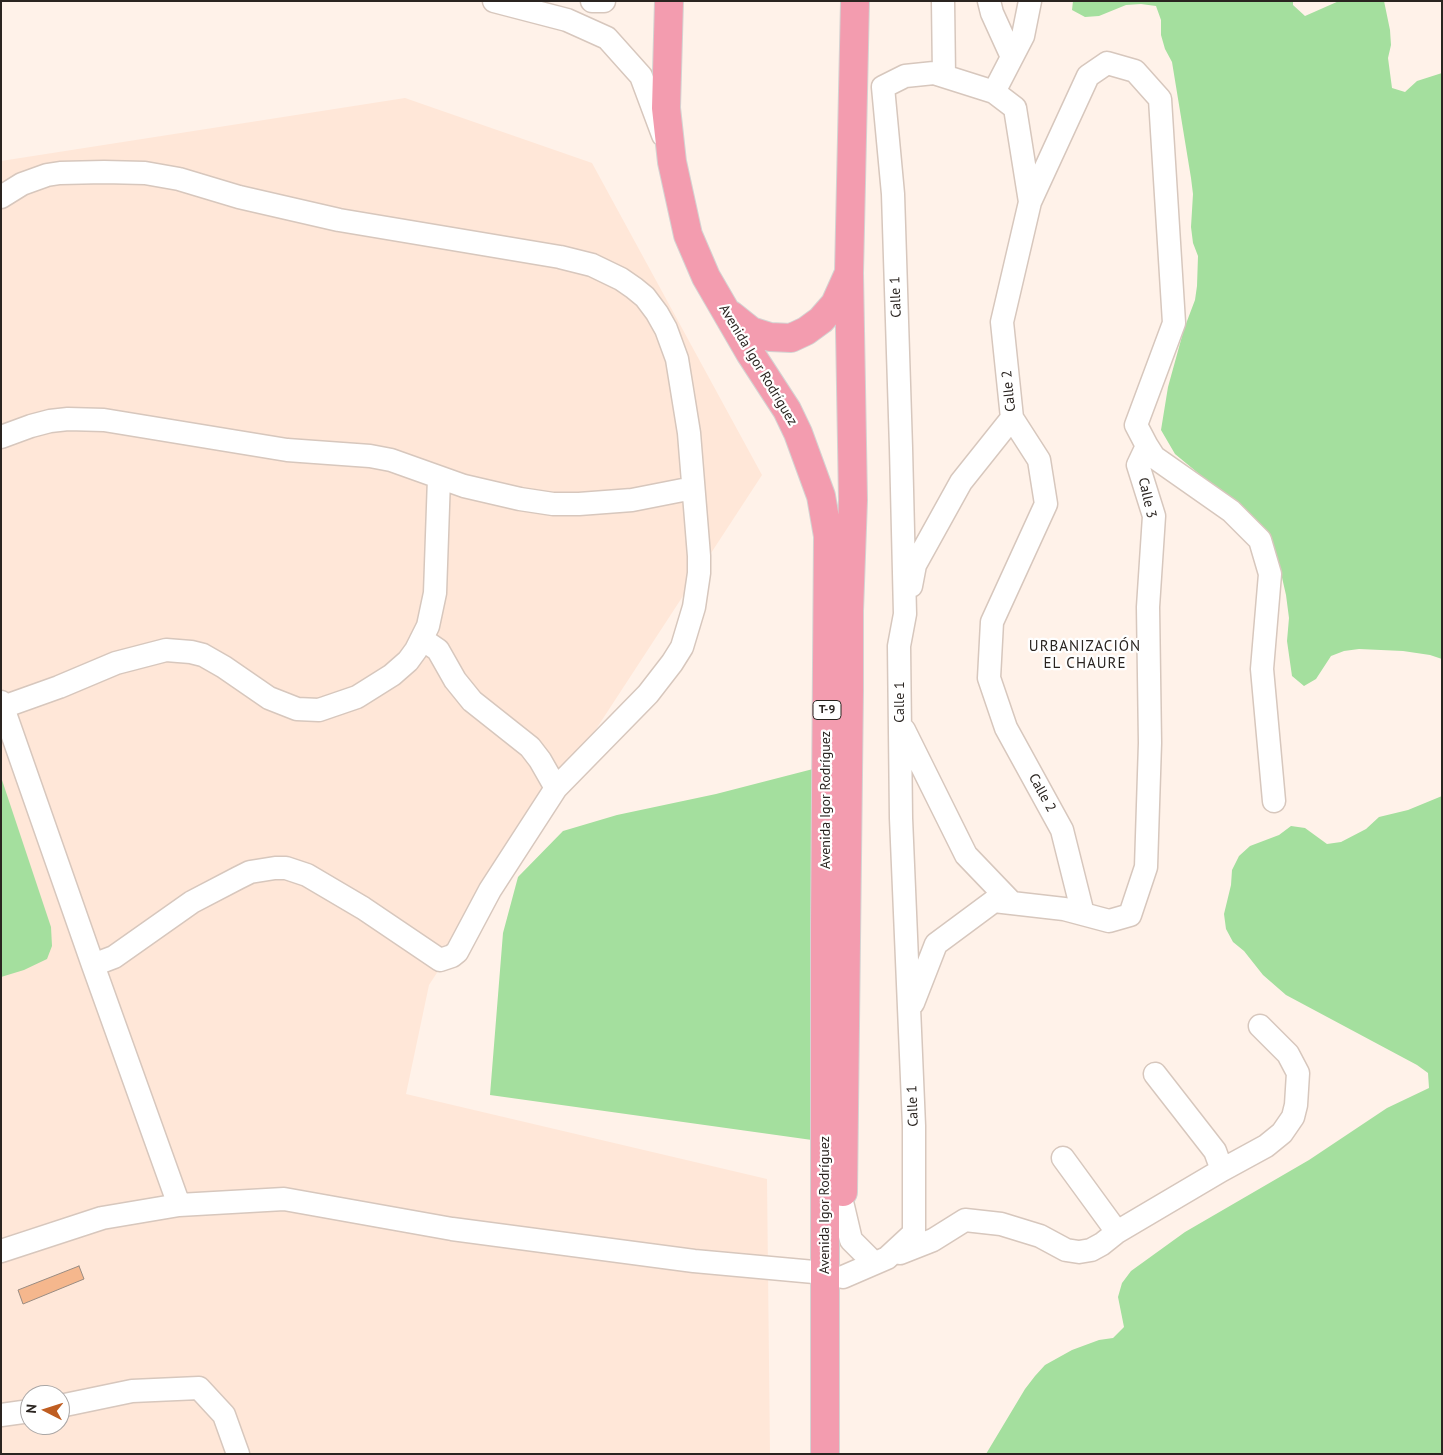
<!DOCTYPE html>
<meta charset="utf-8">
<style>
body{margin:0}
#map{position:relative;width:1443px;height:1455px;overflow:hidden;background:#fff2e9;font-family:"PT Sans",sans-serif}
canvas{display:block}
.frame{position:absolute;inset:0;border:2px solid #2a2420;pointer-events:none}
.north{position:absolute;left:20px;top:1385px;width:50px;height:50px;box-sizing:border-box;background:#fff;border:1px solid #aaa7a6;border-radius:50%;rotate:275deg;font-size:14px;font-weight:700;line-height:20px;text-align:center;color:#2a2420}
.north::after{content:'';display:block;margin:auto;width:18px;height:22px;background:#bf5d21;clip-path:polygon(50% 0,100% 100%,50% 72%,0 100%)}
</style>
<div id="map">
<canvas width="1443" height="1455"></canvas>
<div class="frame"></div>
<div class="north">N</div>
</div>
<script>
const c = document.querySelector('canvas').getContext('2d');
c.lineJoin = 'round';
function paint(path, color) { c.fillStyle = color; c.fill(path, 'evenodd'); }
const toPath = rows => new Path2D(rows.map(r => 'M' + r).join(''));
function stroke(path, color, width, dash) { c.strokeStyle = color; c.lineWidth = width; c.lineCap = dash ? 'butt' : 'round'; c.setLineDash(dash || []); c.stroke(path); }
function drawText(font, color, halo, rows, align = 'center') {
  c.font = font + ' "PT Sans",sans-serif'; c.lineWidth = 4.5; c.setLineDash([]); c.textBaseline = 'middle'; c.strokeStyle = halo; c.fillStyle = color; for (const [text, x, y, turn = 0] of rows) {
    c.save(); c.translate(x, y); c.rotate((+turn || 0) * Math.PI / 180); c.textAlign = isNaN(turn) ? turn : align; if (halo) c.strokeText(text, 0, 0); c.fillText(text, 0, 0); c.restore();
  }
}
const built = toPath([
 [405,98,592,163,762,475,429,985,406,1094,767,1179,770,1454,1,1454,1,161],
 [30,1395,60,1395,60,1425,30,1425]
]);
const green = toPath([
 [1073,1,1293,1,1293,5,1305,16,1339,1,1384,1,1390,30,1391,45,1388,58,1392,88,1405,92,1417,81,1442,73,1442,659,1430,655,1403,651,1359,649,1344,651,1331,656,1316,679,1304,686,1292,676,1287,641,1289,618,1286,595,1278,560,1266,538,1251,517,1175,454,1161,430,1168,387,1184,329,1195,300,1197,286,1198,256,1193,243,1191,227,1193,194,1191,178,1172,62,1165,49,1161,35,1161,20,1156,6,1141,4,1126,5,1099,16,1085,17,1072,10],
 [813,769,812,1140,490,1095,503,933,518,877,563,831,617,815,716,794],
 [1,777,51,927,52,946,47,959,24,970,1,977],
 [1442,796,1442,1454,986,1454,1025,1389,1035,1376,1045,1365,1072,1350,1099,1340,1113,1338,1124,1327,1118,1297,1122,1283,1131,1271,1185,1232,1309,1160,1387,1108,1429,1088,1428,1073,1417,1065,1286,995,1263,975,1244,951,1233,942,1226,929,1224,914,1231,885,1232,870,1239,856,1250,846,1279,835,1291,826,1305,828,1327,844,1341,842,1366,829,1379,817,1408,810]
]);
const building = toPath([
 [79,1266,84,1279,23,1304,18,1290,79,1266]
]);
const minor = toPath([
 [494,1,567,20,607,38,641,76,663,135],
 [592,1,604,1],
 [943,1,944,76],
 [989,1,992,13,1012,57],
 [1030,1,1023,36,994,92,1015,108,1030,202,1002,322,1012,418,1039,460,1046,504,992,622,989,678,1006,728,1062,830,1083,914],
 [1,197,22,184,47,175,60,173,104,172,145,173,179,179,239,197,339,220,560,257,592,265,621,279,634,288,645,297,657,313,666,329,677,359,689,433,699,556,699,573,694,607,682,647,672,663,648,694,556,788,490,890,457,952,452,956,440,960,363,908,307,875,286,868,275,868,250,872,238,878,192,902,114,957,93,965],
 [1,437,31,426,50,421,68,419,104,420,287,450,370,456,391,460,464,486,520,499,553,504,579,504,632,500,693,488],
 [1147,446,1154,457,1231,511,1260,540,1270,574,1262,669,1274,801],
 [911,586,915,565,961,482,1012,418],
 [422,639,438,650,455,680,472,701,530,747,540,760,556,788],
 [1,702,93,965,179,1205],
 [3,707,59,687,116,663,166,650,191,652,203,655,224,667,269,698,297,709,319,710,357,697,392,675,408,661,416,650,428,626,435,593,439,478],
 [904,730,966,855,1012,903],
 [913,1003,936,944,994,901,1064,909,1109,921,1130,915,1146,867,1150,743,1148,607,1154,516,1138,465,1147,446,1136,425,1174,323,1160,99,1135,71,1107,63,1088,76,1030,202],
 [1155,1074,1215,1151,1222,1170],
 [1063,1158,1117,1232],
 [843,1206,851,1240,874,1263],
 [1,1251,102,1218,179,1205,284,1199,452,1229,694,1261,825,1273],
 [900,1253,933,1240,965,1220,1001,1224,1040,1236,1066,1250,1079,1252,1091,1250,1102,1244,1117,1232,1222,1170,1266,1146,1282,1133,1293,1117,1296,1105,1298,1073,1288,1054,1260,1026],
 [843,1277,887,1258,914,1233,914,1126,901,818,899,646,905,614,901,448,893,194,883,87,905,76,934,73,994,92],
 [60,1406,132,1391,199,1388,224,1415,238,1454],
 [1,1415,30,1411]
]);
const highway = toPath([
 [669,1,666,108,672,162,688,235,706,277,750,353,787,410,798,433,821,496,828,536,825,924,825,1454],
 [731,315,751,331,770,337,791,338,806,331,821,320,835,304,848,275],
 [843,1192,849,690,849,611,853,500,849,273,855,1]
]);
const shields = [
 [827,710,28]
];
const shieldNames = [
 ["T-9",827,710]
];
const streetNames = [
 ["Calle 1",896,297,-92],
 ["Avenida Igor Rodríguez",758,365,59],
 ["Calle 2",1009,391,-96],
 ["Calle 3",1147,498,77],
 ["Calle 1",900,702,-90],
 ["Calle 2",1042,793,61],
 ["Avenida Igor Rodríguez",826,800,-90],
 ["Calle 1",913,1106,-92],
 ["Avenida Igor Rodríguez",825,1205,-90]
];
const neighbourhoodNames = [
 ["URBANIZACIÓN",1085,647],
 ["EL CHAURE",1085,664]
];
paint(built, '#ffe7d8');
paint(green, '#a4df9e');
paint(building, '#f5b78d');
stroke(building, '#9a8c82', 1);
stroke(minor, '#d7c7bd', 25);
stroke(highway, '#d4d3d2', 30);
stroke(minor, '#fff', 22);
stroke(highway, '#f39caf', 28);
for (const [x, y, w] of shields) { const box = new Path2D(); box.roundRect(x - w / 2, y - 9.5, w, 19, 4); c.fillStyle = '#fff'; c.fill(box); stroke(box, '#2a2420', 1); }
drawText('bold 12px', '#2a2420', null, shieldNames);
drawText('14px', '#2a2420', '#fff', streetNames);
c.letterSpacing = '1px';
drawText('15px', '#2a2420', '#fff', neighbourhoodNames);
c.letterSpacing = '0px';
</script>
